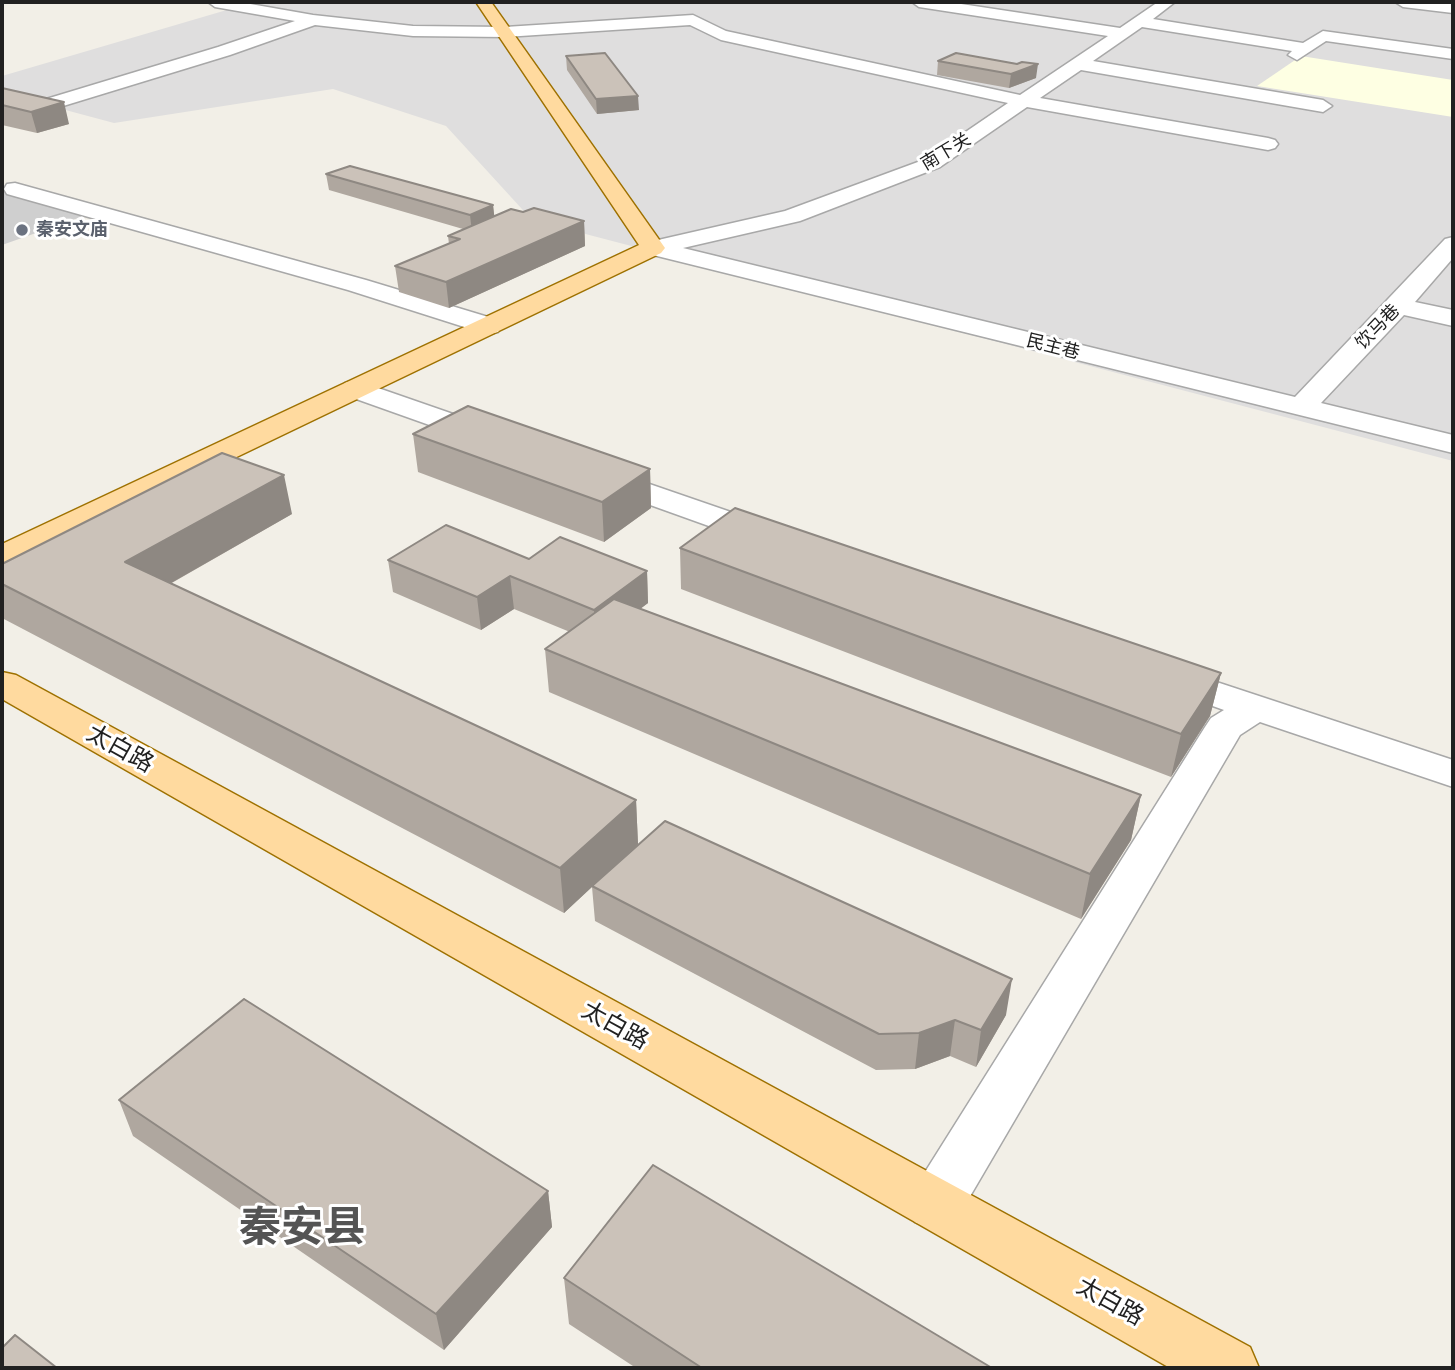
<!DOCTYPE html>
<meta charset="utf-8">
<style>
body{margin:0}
#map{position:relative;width:1455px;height:1370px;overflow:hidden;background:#f2efe7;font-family:Figtree,sans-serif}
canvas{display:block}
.frame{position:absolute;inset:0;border:4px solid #212121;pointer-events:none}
</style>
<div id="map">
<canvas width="1455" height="1370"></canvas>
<div class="frame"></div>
</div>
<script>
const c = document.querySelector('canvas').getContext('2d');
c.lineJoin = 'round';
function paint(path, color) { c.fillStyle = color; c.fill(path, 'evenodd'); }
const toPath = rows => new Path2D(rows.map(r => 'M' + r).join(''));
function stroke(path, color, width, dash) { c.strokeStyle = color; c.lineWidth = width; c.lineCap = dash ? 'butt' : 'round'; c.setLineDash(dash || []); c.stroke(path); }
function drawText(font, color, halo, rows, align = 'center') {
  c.font = font + ' Figtree,"Noto Sans SC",sans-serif'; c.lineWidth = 6; c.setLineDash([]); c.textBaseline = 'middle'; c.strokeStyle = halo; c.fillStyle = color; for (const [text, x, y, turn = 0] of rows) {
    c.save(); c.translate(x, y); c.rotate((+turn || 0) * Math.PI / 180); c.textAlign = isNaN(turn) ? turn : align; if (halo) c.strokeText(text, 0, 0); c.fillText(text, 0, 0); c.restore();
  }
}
const residential = toPath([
 [254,2,1453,2,1453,461,532,220,446,126,333,89,114,123,2,93,2,76]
]);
const education = toPath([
 [1301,56,1453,80,1453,117,1257,86]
]);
const religious = toPath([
 [2,191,84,216,2,245]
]);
const minor = toPath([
 [208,2,239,2,313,15,413,26,505,27,693,15,726,31,1020,95,1108,36,919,7,912,2,948,2,1120,28,1158,2,1175,2,1153,19,1303,43,1323,31,1453,49,1453,59,1326,41,1297,60,1288,55,1292,51,1142,27,1093,61,1323,100,1332,106,1323,112,1081,70,1040,98,1268,138,1275,140,1278,144,1275,148,1268,150,1027,107,940,167,800,221,683,248,1295,397,1445,239,1453,237,1453,258,1415,302,1453,310,1453,326,1404,315,1321,403,1453,435,1453,453,645,253,641,248,645,243,785,211,926,159,1008,103,721,40,690,25,505,37,413,36,315,25,230,55,37,114,23,114,21,110,23,106,218,47,295,21,215,7,208,2],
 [1395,2,1453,3,1453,13,1403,7,1395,2],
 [15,183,366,280,498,320,502,326,498,332,489,334,480,332,348,290,7,194,4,189,7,184,15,183],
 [355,380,502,431,506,437,502,443,491,446,480,443,345,395,341,389,345,383,355,380],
 [600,467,783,530,788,537,783,544,771,547,759,544,589,483,584,476,589,469,600,467],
 [1168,666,1453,760,1453,787,1260,722,1240,735,955,1222,935,1230,915,1222,907,1205,915,1188,1205,727,1211,718,1224,710,1154,685,1149,677,1154,669,1168,666]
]);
const major = toPath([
 [476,2,491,2,665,248,661,253,14,564,2,567,2,544,639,245,476,2],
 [2,672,16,675,1250,1347,1259,1368,1170,1368,2,699,2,672]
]);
const wall = toPath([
 [566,56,639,110,597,114,567,70],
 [938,61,1036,78,1009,88,937,75],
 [2,88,69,124,37,133,2,125],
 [326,174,493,205,494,216,523,212,584,221,585,246,449,308,399,292,395,266,449,244,448,236,463,229,329,190],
 [413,434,650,469,651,508,604,542,418,472],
 [292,514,170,584,636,800,638,844,1006,1015,976,1067,950,1056,915,1069,876,1070,595,921,592,887,564,913,2,618,2,564],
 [680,548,1221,673,1210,716,1171,777,681,589],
 [529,559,647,571,648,603,640,609,1141,795,1131,840,1081,919,549,692,545,649,570,632,514,609,481,630,393,592,388,560],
 [119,1100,548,1191,552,1227,444,1350,133,1136],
 [564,1278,992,1368,636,1368,569,1324]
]);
const shadedWall = toPath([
 [1038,64,1036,78,1009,88,1011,74],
 [638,96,639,110,597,114,596,99],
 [64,102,69,124,37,133,31,112],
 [493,205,495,222,472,232,470,215],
 [584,221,585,246,449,308,446,282],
 [650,469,651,508,604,542,602,502],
 [284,475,292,514,136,603,125,562],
 [647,571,648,603,596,642,594,610],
 [510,576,514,609,481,630,477,597],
 [1221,673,1210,716,1171,777,1181,734],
 [1141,795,1131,840,1081,919,1090,874],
 [636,800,638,844,564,913,560,868],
 [1012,979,1006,1015,976,1067,981,1030],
 [955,1020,950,1056,915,1069,919,1033],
 [548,1191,552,1227,444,1350,436,1314]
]);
const building = toPath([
 [605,53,638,96,596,99,566,56,605,53],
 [956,53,1017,64,1022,62,1038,64,1011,74,938,61,956,53],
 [2,88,64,102,31,112,2,105,2,88],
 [350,166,493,205,470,215,326,174,350,166],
 [534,208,584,221,446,282,395,266,460,239,448,236,511,209,523,212,534,208],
 [468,406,650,469,602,502,413,434,468,406],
 [222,453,284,475,125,562,636,800,560,868,2,584,2,564,222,453],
 [735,508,1221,673,1181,734,680,548,735,508],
 [446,525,529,559,560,537,647,571,594,610,510,576,477,597,388,560,446,525],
 [614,599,1141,795,1090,874,545,649,614,599],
 [665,821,1012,979,981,1030,955,1020,919,1033,879,1034,592,886,665,821],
 [244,999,548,1191,436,1314,119,1100,244,999],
 [653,1165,992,1368,702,1368,564,1278,653,1165],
 [15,1335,57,1368,2,1368,2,1348,15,1335]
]);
const markers = [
 [22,230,7,"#6b7280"]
];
const farStreetnames = [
 ["南下关",946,152,-31],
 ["饮马巷",1378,327,-46],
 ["民主巷",1053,347,14]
];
const farWorshipnames = [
 ["秦安文庙",36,230]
];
const nearStreetnames = [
 ["太白路",120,749,29],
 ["太白路",615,1026,29],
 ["太白路",1110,1302,29]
];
const nearTownnames = [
 ["秦安县",302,1229]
];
paint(residential, '#dfdede');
paint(education, '#feffe3');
paint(religious, '#cfcfcf');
stroke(minor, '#a8a8a8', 3);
stroke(major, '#9e7100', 3);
paint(minor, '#fff');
paint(major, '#ffda9f');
paint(wall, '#afa79f');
paint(shadedWall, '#8e8882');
paint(building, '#cbc2b9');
stroke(building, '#8e8882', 2);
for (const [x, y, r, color] of markers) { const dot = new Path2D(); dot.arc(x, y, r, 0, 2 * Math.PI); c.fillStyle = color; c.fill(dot); stroke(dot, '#fff', 2.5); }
drawText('18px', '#212121', '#fff', farStreetnames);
drawText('bold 18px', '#5b616d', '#fff', farWorshipnames, 'left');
drawText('24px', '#212121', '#fff', nearStreetnames);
drawText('bold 42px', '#545454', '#fff', nearTownnames);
</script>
